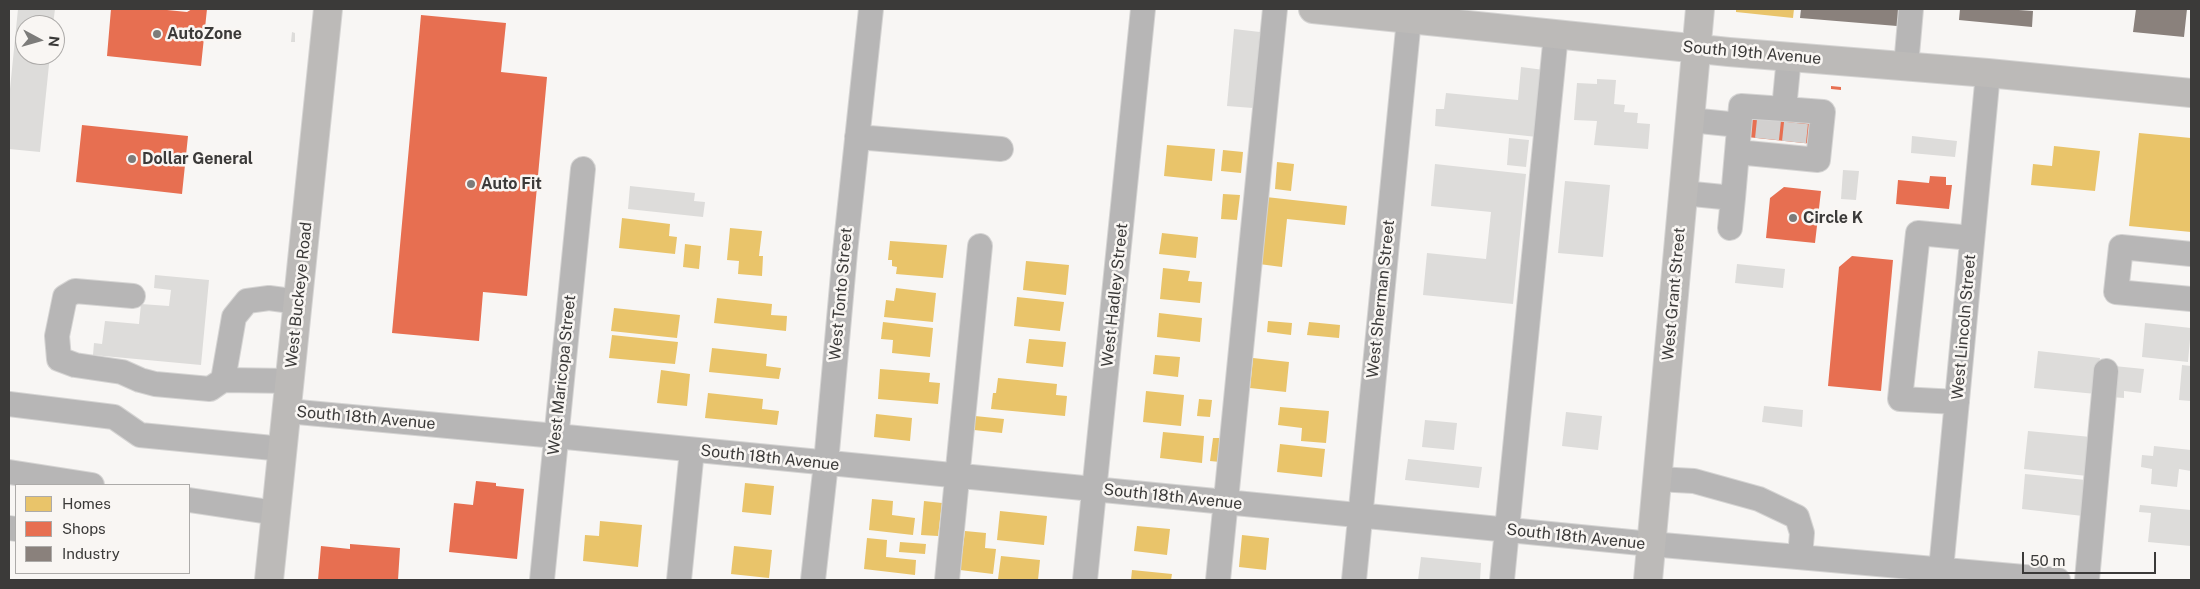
<!DOCTYPE html>
<style>
body{margin:0}
#map{position:relative;width:2200px;height:589px;overflow:hidden;background:#f8f6f4;font-family:"Public Sans",sans-serif}
canvas{display:block}
.frame{position:absolute;inset:0;border:10px solid #3b3a39;pointer-events:none}
.legend{position:absolute;left:15px;top:484px;width:175px;height:90px;box-sizing:border-box;background:#f9f6f3;border:1px solid #adaba9;margin:0;padding:6px 9px;list-style:none;font-size:15px;color:#3b3a39}
.legend li{display:flex;align-items:center;gap:10px;height:25px}
.legend b{width:25px;border:1px solid #adaba9}
.north{position:absolute;left:15px;top:15px;width:50px;height:50px;box-sizing:border-box;background:#f9f6f3;border:1px solid #adaba9;border-radius:50%;rotate:96deg;font-size:14px;font-weight:700;line-height:20px;text-align:center;color:#3b3a39}
.north::after{content:'';display:block;margin:auto;width:18px;height:22px;background:#7d7c7a;clip-path:polygon(50% 0,100% 100%,50% 72%,0 100%)}
.scale{position:absolute;left:2022px;top:552px;width:134px;height:22px;box-sizing:border-box;border:2px solid #3b3a39;border-top:0;padding-left:6px;font-size:15px;line-height:18px;white-space:nowrap;color:#3b3a39;-webkit-text-stroke:4px #f9f6f3;paint-order:stroke}
</style>
<div id="map">
<canvas width="2200" height="589"></canvas>
<div class="frame"></div>
<ul class="legend">
<li><b style="height:14px;background:#e9c46a"></b>Homes</li>
<li><b style="height:14px;background:#e76f51"></b>Shops</li>
<li><b style="height:14px;background:#8a817c"></b>Industry</li>
</ul>
<div class="north">N</div>
<div class="scale">50 m</div>
</div>
<script>
const c = document.querySelector('canvas').getContext('2d');
c.lineJoin = 'round';
function paint(path, color) { c.fillStyle = color; c.fill(path, 'evenodd'); }
const toPath = rows => new Path2D(rows.map(r => 'M' + r).join(''));
function stroke(path, color, width, dash) { c.strokeStyle = color; c.lineWidth = width; c.lineCap = dash ? 'butt' : 'round'; c.setLineDash(dash || []); c.stroke(path); }
function drawText(font, color, halo, rows, align = 'center') {
  c.font = font + ' "Public Sans",sans-serif'; c.lineWidth = 5; c.setLineDash([]); c.textBaseline = 'middle'; c.strokeStyle = halo; c.fillStyle = color; for (const [text, x, y, turn = 0] of rows) {
    c.save(); c.translate(x, y); c.rotate((+turn || 0) * Math.PI / 180); c.textAlign = isNaN(turn) ? turn : align; if (halo) c.strokeText(text, 0, 0); c.fillText(text, 0, 0); c.restore();
  }
}
const homes = toPath([
 [1736,9,1794,9,1793,18,1736,12],
 [2139,133,2191,138,2191,232,2129,226],
 [1167,145,1215,149,1212,181,1164,176],
 [2054,146,2100,151,2095,191,2031,185,2033,164,2052,166],
 [1223,150,1243,152,1241,173,1221,171],
 [1277,162,1294,164,1291,191,1275,189],
 [1223,194,1240,195,1237,220,1221,219],
 [1266,197,1347,206,1345,225,1287,219,1282,267,1259,264],
 [622,218,670,224,669,236,677,237,675,254,619,248],
 [730,228,762,231,759,256,763,256,762,276,738,274,739,261,727,260],
 [1162,233,1198,237,1196,258,1159,254],
 [890,241,947,245,943,278,896,274,897,267,892,266,892,260,888,260],
 [685,244,701,246,699,269,683,267],
 [1026,261,1069,265,1066,295,1023,290],
 [1163,268,1190,271,1188,281,1202,282,1200,303,1160,299],
 [896,288,936,293,933,322,884,317,886,300,894,301],
 [1017,297,1064,302,1060,331,1014,326],
 [717,298,772,304,771,315,787,316,786,331,714,323],
 [614,308,680,315,677,338,611,331],
 [1159,313,1202,318,1200,342,1157,337],
 [1268,321,1292,323,1291,335,1267,332],
 [883,322,933,328,930,357,892,353,893,340,881,339],
 [1309,322,1340,325,1339,338,1307,335],
 [612,335,678,342,675,364,609,358],
 [1029,339,1066,342,1063,367,1026,363],
 [712,348,767,354,766,366,781,368,779,379,709,372],
 [1155,355,1180,357,1178,377,1153,374],
 [1253,358,1289,362,1286,392,1250,388],
 [880,369,930,373,929,382,940,383,938,404,878,399],
 [661,370,690,374,687,406,657,403],
 [998,378,1057,384,1056,395,1067,396,1065,416,991,409,993,393,996,393],
 [1146,391,1184,395,1181,426,1143,422],
 [708,393,763,399,762,409,779,411,777,425,705,418],
 [1199,399,1212,400,1210,417,1197,416],
 [1280,407,1329,411,1326,443,1301,441,1302,428,1278,425],
 [876,414,912,418,910,441,874,437],
 [975,416,1004,419,1002,433,974,430],
 [1163,432,1204,436,1202,463,1160,458],
 [1213,438,1222,438,1220,462,1210,461],
 [1280,444,1325,449,1322,477,1277,472],
 [745,483,774,486,771,515,742,512],
 [872,499,893,501,892,515,915,518,913,535,869,530],
 [924,501,942,503,938,536,921,535],
 [1000,511,1047,516,1044,545,997,540],
 [600,521,642,525,638,567,583,561,585,535,599,536],
 [1137,526,1170,529,1167,555,1134,551],
 [965,531,986,533,985,548,996,549,993,574,960,570],
 [1242,535,1269,538,1266,570,1239,567],
 [867,538,887,540,886,557,916,560,915,575,864,569],
 [900,542,926,544,925,554,899,552],
 [734,546,772,550,769,578,731,574],
 [1001,556,1040,560,1038,580,998,579],
 [1132,570,1172,574,1171,580,1131,580]
]);
const shops = toPath([
 [111,9,157,9,187,12,192,9,207,9,201,66,107,56],
 [421,15,506,23,501,72,547,77,527,296,483,292,479,341,392,333],
 [1831,86,1841,87,1841,90,1831,89],
 [1749,118,1815,124,1813,144,1747,137],
 [82,125,188,136,182,194,76,182],
 [1930,176,1946,177,1946,185,1952,185,1949,209,1896,204,1898,180,1929,183],
 [1784,187,1821,191,1815,243,1766,238,1770,198],
 [1852,256,1893,260,1881,391,1828,386,1839,267],
 [476,481,496,483,496,486,524,489,517,559,449,552,454,503,473,505],
 [350,544,400,548,398,580,318,580,321,546,350,549]
]);
const industry = toPath([
 [1801,9,1899,9,1897,26,1800,18],
 [1960,9,2004,9,2033,11,2032,27,1959,20],
 [2136,9,2187,9,2184,37,2133,32]
]);
const building = toPath([
 [18,9,55,9,53,25,25,25,25,55,50,55,40,152,9,149,9,99],
 [1234,29,1260,32,1253,108,1227,106],
 [292,32,295,33,295,42,291,42],
 [1521,67,1544,70,1537,137,1435,126,1436,109,1444,109,1446,93,1518,100],
 [1597,79,1616,80,1614,104,1625,105,1624,112,1638,113,1637,123,1650,124,1648,149,1594,145,1597,121,1574,120,1577,83,1597,84],
 [1912,136,1957,141,1955,157,1911,153],
 [1509,138,1529,140,1526,167,1507,165],
 [1435,164,1526,174,1513,304,1423,295,1427,253,1486,259,1491,212,1431,206],
 [1843,170,1859,171,1856,200,1841,199],
 [1565,181,1610,185,1603,257,1558,253],
 [630,186,695,193,694,201,705,202,703,217,628,209],
 [1737,264,1785,269,1783,288,1735,283],
 [155,275,209,280,201,365,93,355,94,343,102,344,105,321,139,324,141,304,169,306,171,290,154,288],
 [2145,323,2191,328,2188,362,2142,357],
 [2038,351,2100,358,2096,394,2034,388],
 [2182,365,2191,366,2191,401,2179,400],
 [2114,366,2144,369,2141,393,2124,391,2124,398,2111,397],
 [1764,406,1803,410,1802,427,1762,422],
 [1566,412,1602,416,1598,450,1562,446],
 [1425,420,1457,423,1454,450,1422,447],
 [2028,431,2091,437,2087,476,2024,469],
 [2154,446,2191,450,2191,471,2179,469,2177,487,2151,484,2152,469,2141,467,2142,455,2153,456],
 [1408,459,1482,467,1479,488,1405,480],
 [2025,474,2086,480,2083,516,2022,509],
 [2140,505,2191,510,2191,546,2148,542,2151,513,2139,512],
 [1421,557,1481,563,1480,580,1418,580]
]);
const minorTunnel = toPath([
 [1767,139,1769,120],
 [1794,142,1796,123]
]);
const minor = toPath([
 [1906,66,1911,9],
 [1690,120,1739,125],
 [857,137,1001,149],
 [1737,152,1818,160,1823,112,1784,109],
 [1683,193,1733,198,1741,106,1784,109,1789,57],
 [1730,228,1733,198],
 [2191,254,2121,247,2116,292,2191,299],
 [133,296,75,291,65,297,57,336,59,359,75,365,122,372,140,380,155,384,210,389,223,380,291,381],
 [223,380,234,317,247,301,269,298,299,302],
 [1957,402,1900,399,1918,233,1972,238],
 [9,404,114,417,140,435,283,449],
 [287,411,556,436,1651,544,2058,580],
 [9,472,92,485],
 [1657,479,1694,481,1759,499,1797,517,1802,533,1800,557],
 [189,500,276,513],
 [9,528,16,529],
 [542,580,583,169],
 [679,580,692,450],
 [813,580,826,463,845,252,871,9],
 [947,580,980,246],
 [1085,580,1143,9],
 [1218,580,1275,9],
 [1354,580,1409,19],
 [1502,580,1556,34],
 [1940,580,1988,73],
 [2087,580,2106,371]
]);
const major = toPath([
 [1313,9,1729,52,1988,73,2191,93],
 [269,580,328,9],
 [1648,580,1700,9]
]);
const markers = [
 [157,34,5,"#7d7c7a"],
 [132,159,5,"#7d7c7a"],
 [471,184,5,"#7d7c7a"],
 [1793,218,5,"#7d7c7a"]
];
const poiNames = [
 ["AutoZone",167,34],
 ["Dollar General",142,159],
 ["Auto Fit",481,184],
 ["Circle K",1803,218]
];
const streetNames = [
 ["South 19th Avenue",1752,53,5],
 ["West Tonto Street",841,294,-85],
 ["West Grant Street",1674,294,-85],
 ["West Buckeye Road",299,295,-84],
 ["West Hadley Street",1115,295,-84],
 ["West Sherman Street",1381,299,-84],
 ["West Lincoln Street",1964,327,-85],
 ["West Maricopa Street",562,375,-84],
 ["South 18th Avenue",366,418,5],
 ["South 18th Avenue",770,458,6],
 ["South 18th Avenue",1173,497,6],
 ["South 18th Avenue",1576,537,6]
];
paint(homes, '#e9c46a');
paint(shops, '#e76f51');
paint(industry, '#8a817c');
paint(building, '#dddcda');
stroke(minorTunnel, '#d2d0cf', 24, [24, 12]);
stroke(minor, '#d5d4d3', 26);
stroke(major, '#d5d4d3', 30);
stroke(minor, '#b7b6b6', 24);
stroke(major, '#bcbab8', 28);
for (const [x, y, r, color] of markers) { const dot = new Path2D(); dot.arc(x, y, r, 0, 2 * Math.PI); c.fillStyle = color; c.fill(dot); stroke(dot, '#f9f6f3', 2); }
drawText('bold 16px', '#3b3a39', '#f9f6f3', poiNames, 'left');
drawText('16px', '#3b3a39', '#f9f6f3', streetNames);
</script>
